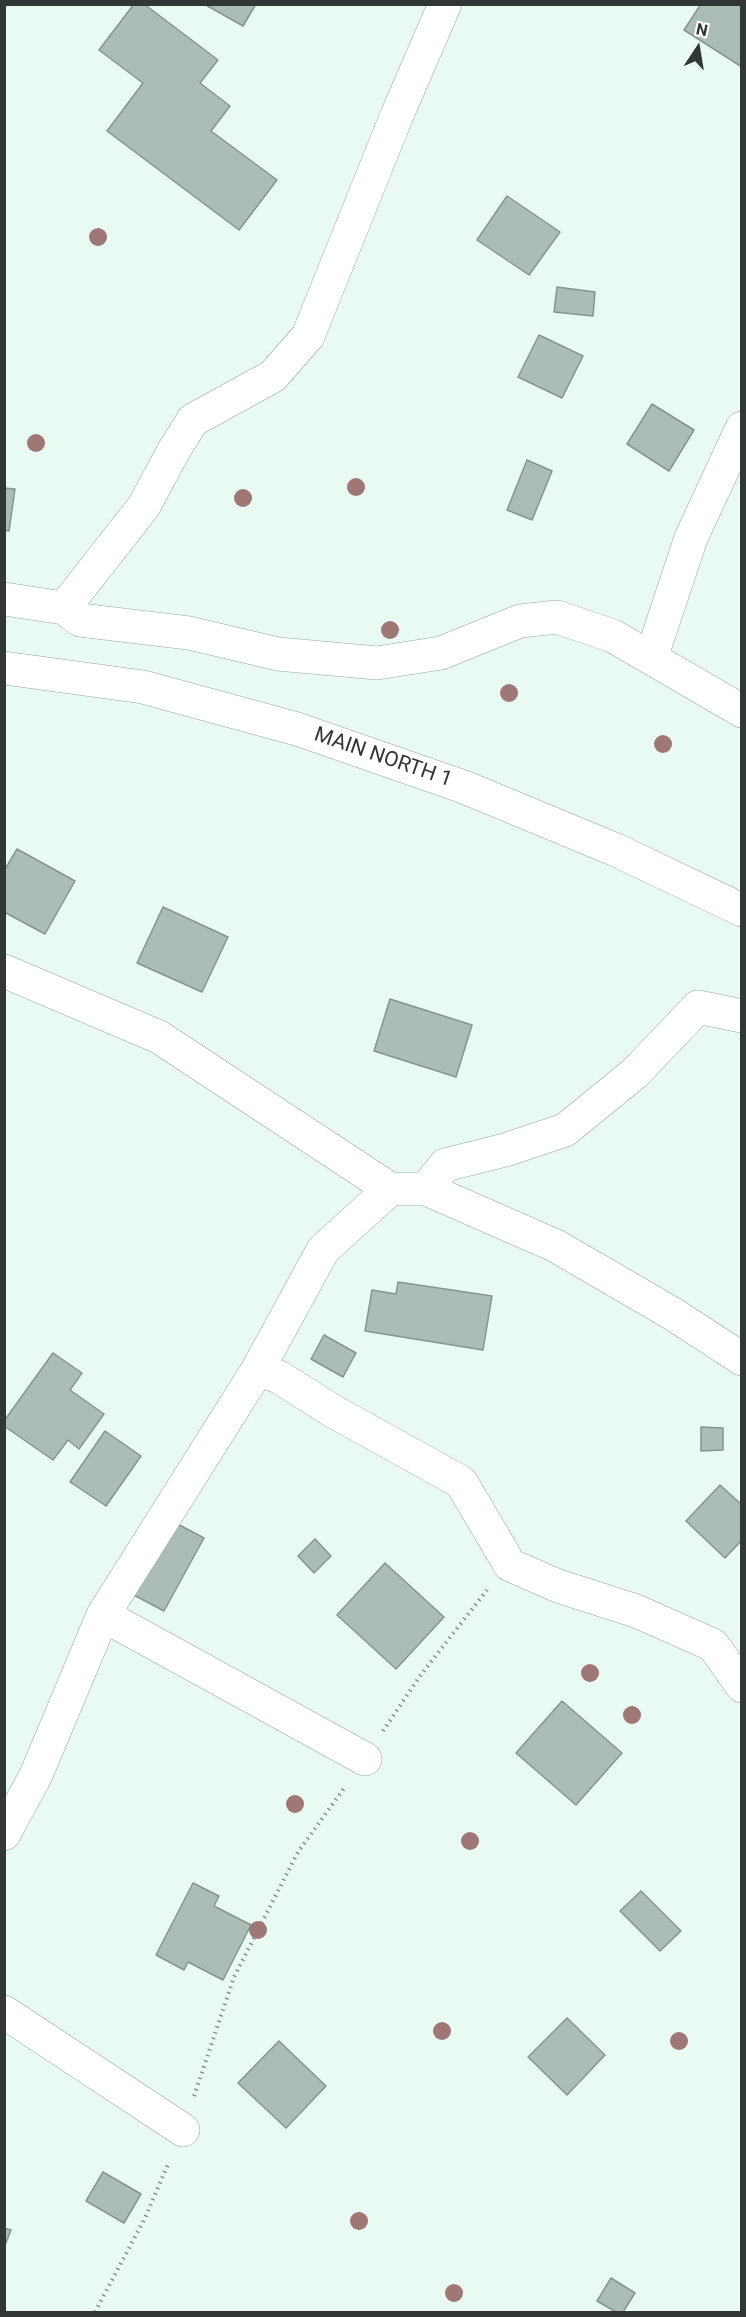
<!DOCTYPE html>
<style>
body{margin:0}
#map{position:relative;width:746px;height:2317px;overflow:hidden;background:#e9faf3;font-family:Roboto,sans-serif}
canvas{display:block}
.frame{position:absolute;inset:0;border:6px solid #303734;pointer-events:none}
.north{position:absolute;left:668px;top:18px;width:60px;height:60px;-webkit-text-stroke:4px #fff;paint-order:stroke;rotate:12deg;font-size:16px;font-weight:700;line-height:24px;text-align:center;color:#303734}
.north::after{content:'';display:block;margin:auto;width:21px;height:27px;background:#303734;clip-path:polygon(50% 0,100% 100%,50% 72%,0 100%)}
</style>
<div id="map">
<canvas width="746" height="2317"></canvas>
<div class="frame"></div>
<div class="north">N</div>
</div>
<script>
const c = document.querySelector('canvas').getContext('2d');
c.lineJoin = 'round';
function paint(path, color) { c.fillStyle = color; c.fill(path, 'evenodd'); }
const toPath = rows => new Path2D(rows.map(r => 'M' + r).join(''));
function stroke(path, color, width, dash) { c.strokeStyle = color; c.lineWidth = width; c.lineCap = dash ? 'butt' : 'round'; c.setLineDash(dash || []); c.stroke(path); }
function drawText(font, color, halo, rows, align = 'center') {
  c.font = font + ' Roboto,sans-serif'; c.lineWidth = 5; c.setLineDash([]); c.textBaseline = 'middle'; c.strokeStyle = halo; c.fillStyle = color; for (const [text, x, y, turn = 0] of rows) {
    c.save(); c.translate(x, y); c.rotate((+turn || 0) * Math.PI / 180); c.textAlign = isNaN(turn) ? turn : align; if (halo) c.strokeText(text, 0, 0); c.fillText(text, 0, 0); c.restore();
  }
}
const building = toPath([
 [134,4,144,4,218,60,200,83,230,106,211,131,277,180,239,230,107,131,143,83,99,50,134,4],
 [204,4,256,4,243,26,204,4],
 [701,4,742,4,742,67,684,30,701,4],
 [507,196,560,232,529,275,477,240,507,196],
 [557,287,595,292,593,316,554,312,557,287],
 [539,335,583,356,562,398,518,377,539,335],
 [652,404,694,430,669,471,627,444,652,404],
 [527,460,552,471,532,520,507,510,527,460],
 [4,488,15,489,9,531,4,530,4,488],
 [17,849,75,881,45,934,4,912,4,871,17,849],
 [163,907,228,937,202,992,137,963,163,907],
 [390,999,472,1025,456,1077,374,1051,390,999],
 [398,1282,492,1296,483,1350,365,1331,372,1290,396,1294,398,1282],
 [324,1335,356,1353,343,1377,311,1359,324,1335],
 [53,1353,82,1373,70,1390,104,1414,79,1449,68,1440,53,1460,4,1426,4,1421,53,1353],
 [701,1427,723,1428,723,1450,701,1451,701,1427],
 [105,1431,141,1456,106,1506,70,1482,105,1431],
 [720,1485,742,1505,742,1540,725,1558,686,1521,720,1485],
 [170,1520,204,1538,164,1611,130,1593,170,1520],
 [315,1539,331,1556,314,1573,298,1556,315,1539],
 [385,1563,444,1617,396,1669,337,1615,385,1563],
 [562,1701,622,1753,576,1805,516,1753,562,1701],
 [193,1883,219,1896,214,1906,251,1925,223,1980,188,1962,184,1970,156,1955,193,1883],
 [641,1891,681,1931,660,1951,620,1911,641,1891],
 [567,2018,605,2055,567,2095,528,2057,567,2018],
 [279,2041,326,2086,286,2128,238,2083,279,2041],
 [103,2172,141,2194,124,2223,86,2201,103,2172],
 [4,2228,11,2230,4,2248,4,2228],
 [611,2278,635,2293,623,2312,616,2312,597,2301,611,2278]
]);
const path = toPath([
 [383,1731,420,1676,487,1590],
 [194,2096,234,1977,298,1852,345,1787],
 [95,2312,145,2218,169,2162]
]);
const minor = toPath([
 [4,599,64,608,80,620,189,633,278,654,377,663,441,653,520,621,557,617,613,636,742,711],
 [64,608,144,506,174,450,193,420,273,376,308,336,397,115,445,4],
 [651,658,691,538,742,428],
 [4,971,159,1037,390,1189,426,1189,556,1246,673,1314,742,1359],
 [426,1189,445,1165,505,1150,565,1130,635,1073,698,1007,742,1016],
 [258,1369,279,1377,331,1410,461,1482,510,1565,558,1586,636,1611,713,1645,742,1686],
 [103,1615,365,1759],
 [4,1834,36,1775,103,1615,258,1369,323,1250,390,1189],
 [4,2012,183,2130]
]);
const major = toPath([
 [4,668,143,687,297,729,464,787,616,850,742,910]
]);
const trees = [
 [98,237],
 [36,443],
 [356,487],
 [243,498],
 [390,630],
 [509,693],
 [663,744],
 [590,1673],
 [632,1715],
 [295,1804],
 [470,1841],
 [258,1930],
 [442,2031],
 [679,2041],
 [359,2221],
 [454,2293]
];
const streetNames = [
 ["MAIN NORTH 1",383,758,19]
];
paint(building, '#acbdb6');
stroke(building, '#85958f', 1.5);
stroke(minor, '#96a6a0', 34);
stroke(major, '#96a6a0', 34);
stroke(path, '#85918c', 4, [1.5, 4.5]);
stroke(minor, '#fff', 33);
stroke(major, '#fff', 33);
c.fillStyle = '#9e7776';
for (const [x, y] of trees) { c.beginPath(); c.arc(x, y, 9, 0, 2 * Math.PI); c.fill(); }
drawText('21px', '#303734', '#fff', streetNames);
</script>
